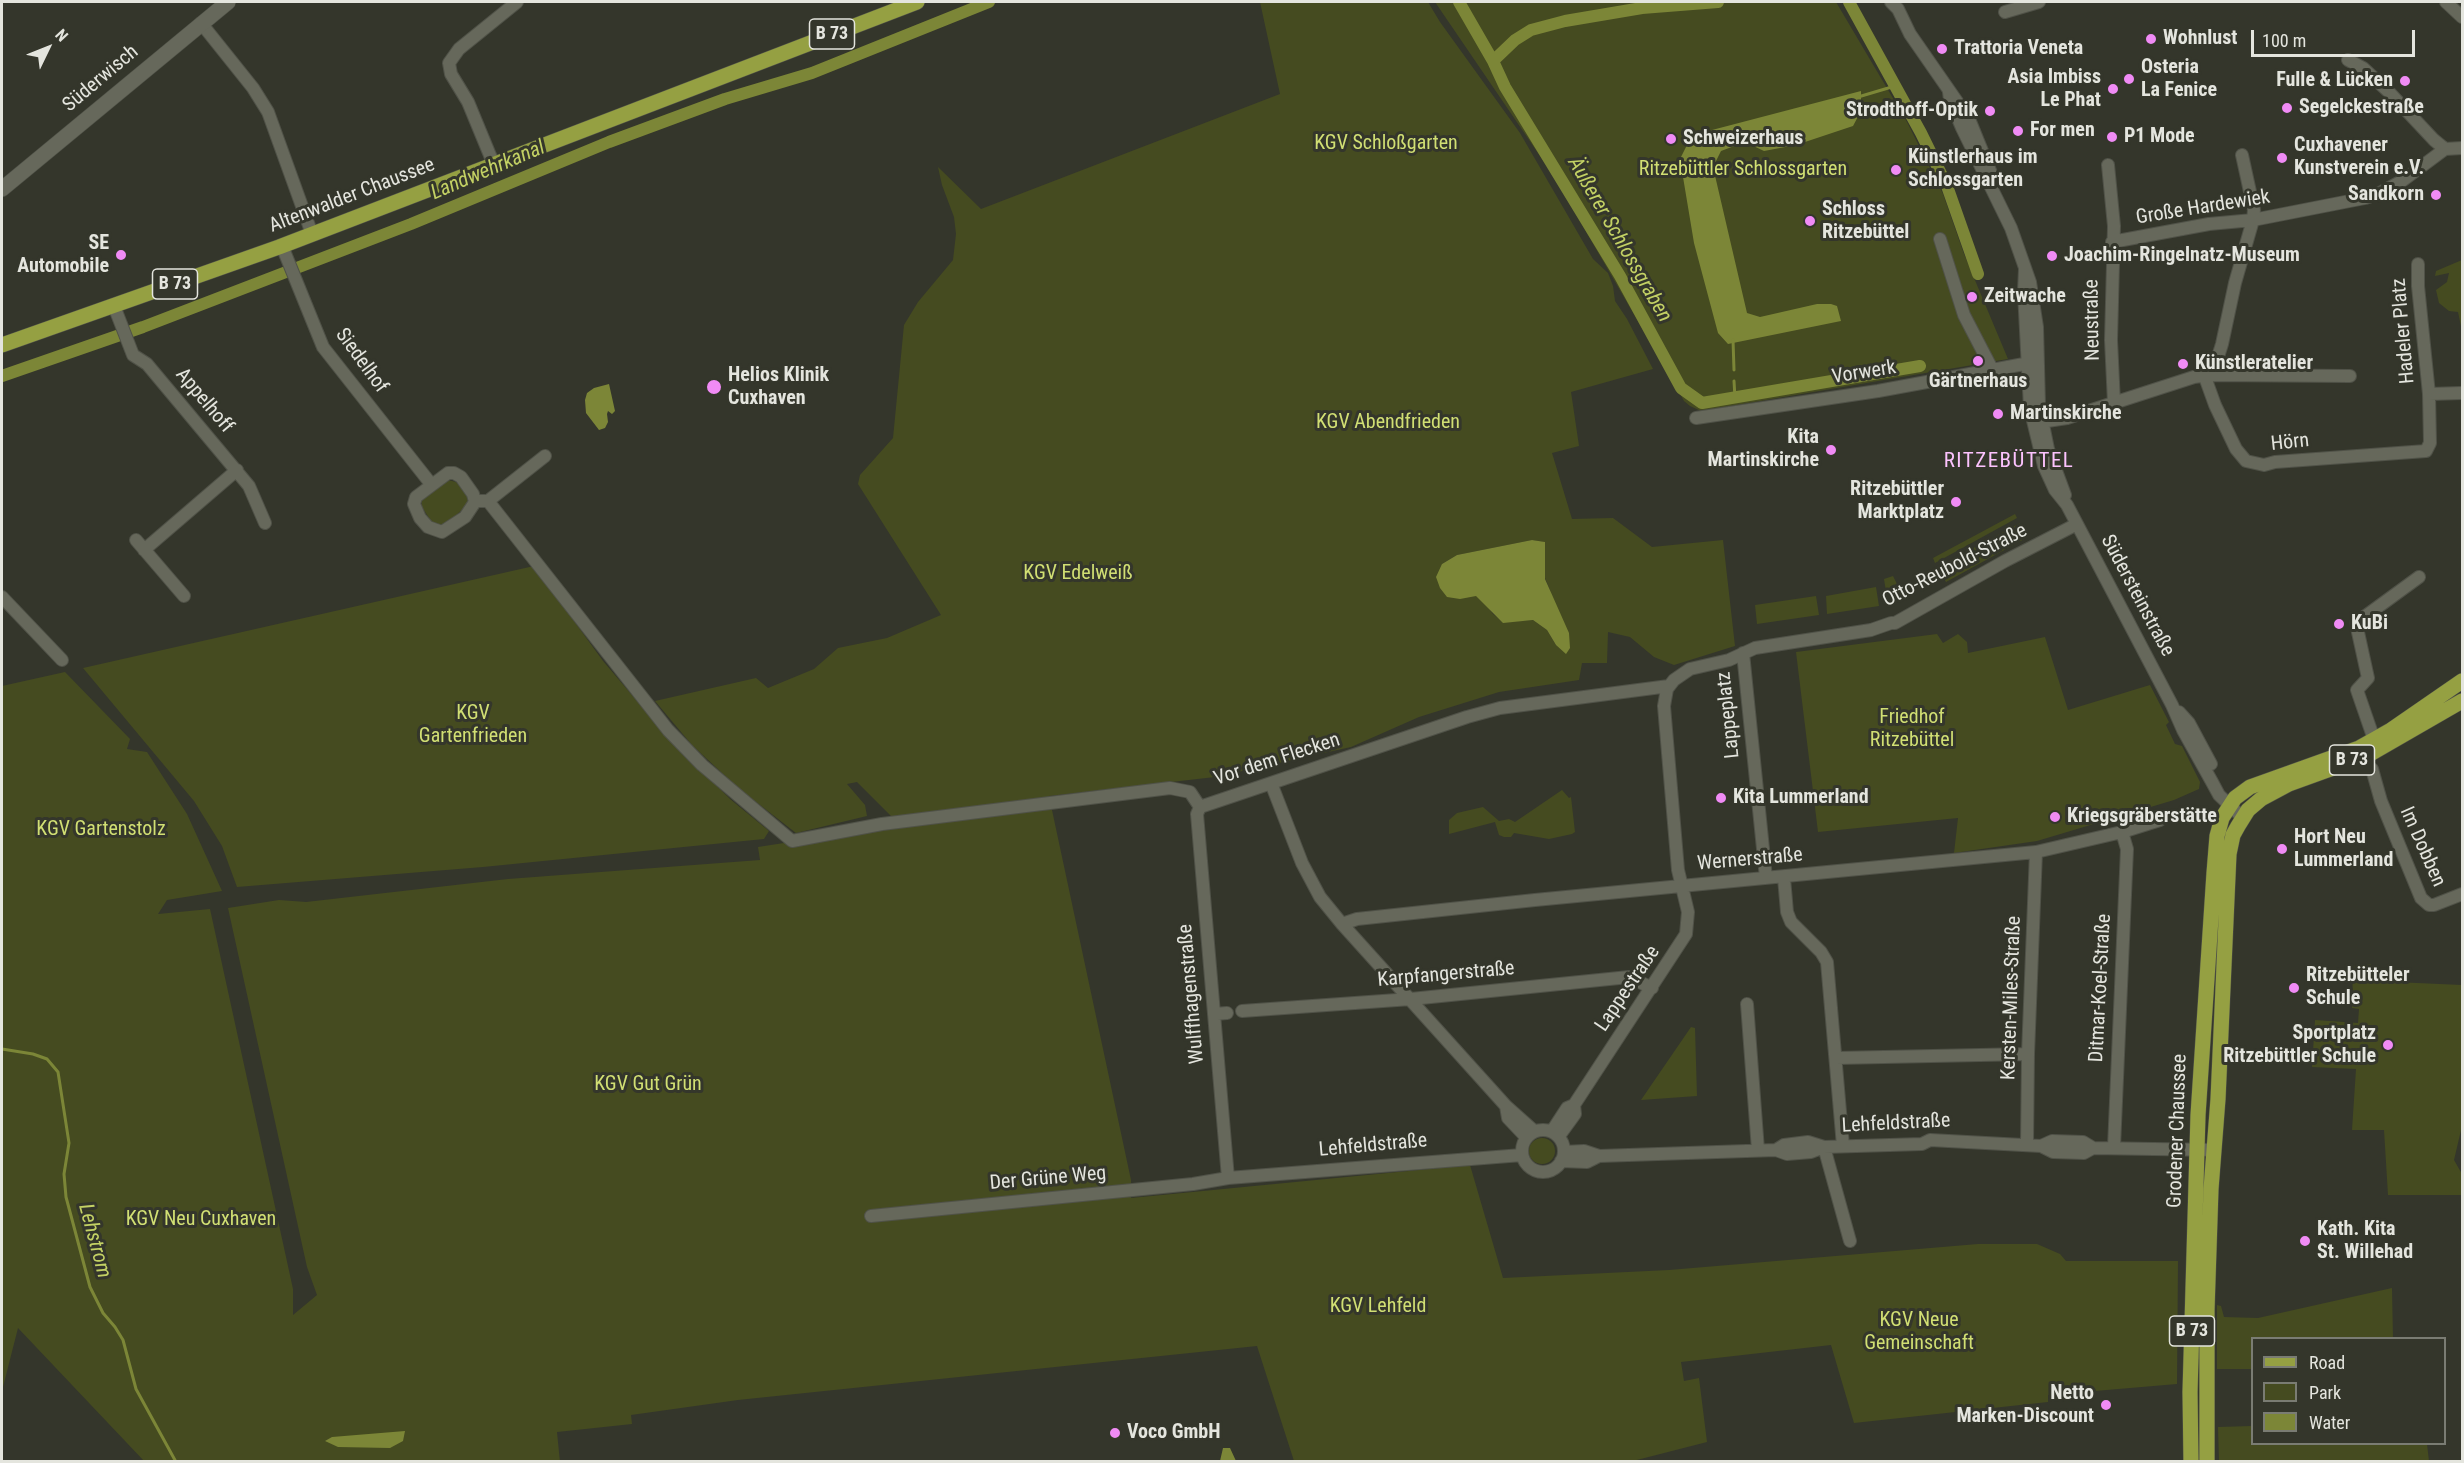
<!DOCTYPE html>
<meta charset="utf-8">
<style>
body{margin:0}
#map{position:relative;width:2464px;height:1463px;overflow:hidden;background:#34362b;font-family:"Roboto Condensed",sans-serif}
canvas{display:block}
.frame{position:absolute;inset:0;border:3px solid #e4e5de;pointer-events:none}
.legend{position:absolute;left:2251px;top:1337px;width:195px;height:108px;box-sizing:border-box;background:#34362b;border:2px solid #7a7c73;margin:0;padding:8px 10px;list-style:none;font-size:18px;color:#e4e5de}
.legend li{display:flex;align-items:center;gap:12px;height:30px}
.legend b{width:30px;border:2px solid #7a7c73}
.north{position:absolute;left:18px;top:18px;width:60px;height:60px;-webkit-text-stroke:4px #34362b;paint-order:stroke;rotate:47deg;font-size:16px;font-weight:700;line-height:24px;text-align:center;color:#e4e5de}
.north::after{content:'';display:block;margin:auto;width:21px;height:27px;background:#e4e5de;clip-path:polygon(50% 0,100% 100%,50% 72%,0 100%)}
.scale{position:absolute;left:2251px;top:30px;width:164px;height:27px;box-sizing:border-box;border:3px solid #e4e5de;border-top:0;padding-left:8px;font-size:18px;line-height:21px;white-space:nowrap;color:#e4e5de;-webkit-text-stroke:4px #34362b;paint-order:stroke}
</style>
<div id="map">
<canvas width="2464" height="1463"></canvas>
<div class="frame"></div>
<ul class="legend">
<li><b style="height:8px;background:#95a042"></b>Road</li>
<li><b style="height:16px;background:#454b20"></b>Park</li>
<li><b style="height:16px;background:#7c8637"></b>Water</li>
</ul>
<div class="north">N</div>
<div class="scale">100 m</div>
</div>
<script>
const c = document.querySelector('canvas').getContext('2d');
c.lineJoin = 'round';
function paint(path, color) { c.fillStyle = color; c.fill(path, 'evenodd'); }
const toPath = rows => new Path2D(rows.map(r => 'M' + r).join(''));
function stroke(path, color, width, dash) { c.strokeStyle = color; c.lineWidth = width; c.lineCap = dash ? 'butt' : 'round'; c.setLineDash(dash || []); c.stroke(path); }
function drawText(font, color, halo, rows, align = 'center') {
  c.font = font + ' "Roboto Condensed",sans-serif'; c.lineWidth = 6; c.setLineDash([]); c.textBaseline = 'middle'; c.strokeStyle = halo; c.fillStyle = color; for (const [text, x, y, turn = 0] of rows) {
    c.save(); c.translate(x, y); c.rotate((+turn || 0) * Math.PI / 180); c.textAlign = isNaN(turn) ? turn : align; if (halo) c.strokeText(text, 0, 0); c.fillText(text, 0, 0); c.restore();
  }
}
const green = toPath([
 [1260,2,1428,2,1440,22,1520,133,1593,259,1608,273,1613,286,1615,301,1627,319,1653,369,1571,392,1579,446,1552,453,1572,519,1613,518,1652,547,1723,540,1735,646,1674,665,1654,657,1630,637,1608,632,1607,663,1582,663,1579,680,1499,692,1419,717,1351,747,1215,777,1049,796,1131,1180,1131,1198,1470,1165,1503,1278,1669,1270,1978,1244,2037,1244,2060,1254,2066,1261,2178,1261,2177,1384,2048,1395,2048,1402,1854,1423,1831,1345,1681,1362,1684,1381,1699,1378,1707,1442,1629,1462,1294,1461,1257,1346,738,1400,631,1415,632,1424,557,1432,560,1462,144,1461,18,1328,2,1391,2,686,65,672,130,739,127,749,147,752,187,814,222,891,167,900,158,914,210,909,293,1289,293,1315,317,1295,307,1267,228,908,279,900,306,902,508,879,760,860,758,847,900,825,857,782,847,784,865,805,867,816,796,833,737,787,692,745,655,701,756,678,768,688,814,669,838,648,887,638,941,615,858,484,860,475,893,438,904,325,918,302,953,260,956,234,954,217,942,185,938,167,981,209,1280,94],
 [1532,540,1544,542,1545,578,1550,590,1556,645,1547,630,1533,620,1503,622,1493,614,1485,603,1442,564,1457,555],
 [1435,2,1836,2,1907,122,1943,194,1964,254,2008,359,1701,411,1690,406,1684,401,1555,178],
 [2462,260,2462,331,2458,312,2449,311,2439,303,2436,290,2447,282,2449,273,2435,276,2436,271],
 [448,480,456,482,467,494,469,503,448,523,435,527,422,507,421,498],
 [2015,514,2017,518,1935,563,1933,558],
 [2020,523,2022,528,1940,572,1938,567],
 [2024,533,2026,538,1946,582,1943,577],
 [534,566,603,661,665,734,730,799,769,831,764,839,483,867,237,887,222,846,194,801,83,668],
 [1893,576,1899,588,1893,592,1894,601,1888,604,1884,579],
 [1876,587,1879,606,1827,614,1826,596],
 [1816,596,1819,615,1757,624,1755,605],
 [1937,634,1943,643,1958,634,1967,642,1968,653,2045,637,2068,710,2150,685,2169,722,2166,725,2175,744,2182,746,2200,782,2199,789,2174,800,2037,841,1954,853,1958,818,1818,832,1796,652],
 [1562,790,1569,798,1571,797,1575,832,1572,834,1549,839,1514,833,1511,837,1504,837,1499,835,1495,822,1449,834,1449,820,1457,813,1483,807,1499,821,1509,819,1515,822],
 [2371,964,2372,981,2462,985,2462,1126,2454,1160,2462,1174,2462,1195,2388,1195,2384,1130,2352,1130,2356,1069,2312,1067,2315,1020,2358,1023,2359,1009,2352,1008,2353,967],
 [1691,1027,1695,1028,1697,1096,1641,1100],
 '1529 1151a13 13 0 1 1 26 0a13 13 0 1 1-26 0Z',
 [2392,1288,2393,1338,2252,1338,2252,1369,2217,1369,2217,1305,2221,1306,2224,1317,2258,1318],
 [2252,1426,2252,1444,2427,1444,2429,1461,2219,1461,2218,1427]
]);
const water = toPath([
 [1861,91,1861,111,1853,126,1796,145,1764,151,1745,142,1721,151,1713,167,1747,313,1760,317,1817,304,1831,304,1837,306,1841,321,1728,344,1718,333,1694,243,1680,159,1689,141,1712,130],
 [609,384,615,411,612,414,608,411,607,414,608,422,605,428,599,430,586,413,585,400,587,393,594,388],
 [1532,540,1545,542,1545,579,1569,633,1570,648,1566,654,1556,645,1547,630,1533,620,1503,623,1476,596,1460,599,1447,597,1440,588,1436,577,1442,564,1457,555],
 [405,1431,403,1441,390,1448,338,1447,325,1441,332,1437],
 [1223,1448,1230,1448,1236,1461,1220,1461]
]);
const stream = toPath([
 [1858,97,1895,86],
 [1733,340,1734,370],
 [1734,381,1735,398],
 [2,1049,33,1054,47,1059,58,1072,69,1143,64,1174,66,1197,90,1287,103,1313,115,1327,123,1340,136,1389,176,1462]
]);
const canal = toPath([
 [1459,2,1493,61,1515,40,1531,30,1565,21,1642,8,1718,2],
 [1849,2,1921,133,1947,186,1978,274],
 [1493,61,1505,87,1620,276,1681,388,1702,403,1920,366],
 [2,376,143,327,411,224,609,142,725,99,812,73,989,2]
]);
const street = toPath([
 [1891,2,1898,9,1910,34,1969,119,1993,178],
 [2446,2,2462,17],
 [2005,12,2039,2],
 [201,23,253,88,268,112,312,234],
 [2348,60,2363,68,2388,91,2434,140,2445,149],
 [1949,92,1950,100,1962,128,2011,228,2030,282,2037,327,2039,405,2048,449,2065,495],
 [2242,155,2254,210,2253,220,2235,283,2222,344,2217,360,2206,380,2215,405,2236,449,2246,461,2264,465,2275,462,2426,451,2430,443,2429,394,2418,286,2418,264],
 [494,165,468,102,451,74,449,63,459,49,517,2],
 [2108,165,2114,226,2111,340,2114,403],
 [1940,239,1964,315,1992,369],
 [2112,242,2209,224,2253,220,2365,198,2380,193,2402,181,2445,149,2462,148],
 [282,246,323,347,431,484],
 [2025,269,2024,292,2030,408,2044,466,2055,490,2067,505,2172,705,2183,730,2212,782,2219,795,2243,818],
 [114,306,133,355,147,364,249,486,265,523],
 [2429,394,2462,393],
 [1696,418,1878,391,2035,362],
 [2034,423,2067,418,2194,377,2209,375,2350,376],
 [448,473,454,473,461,477,473,494,475,502,465,517,442,532,428,527,420,518,414,504,416,497,448,473],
 [480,501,488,501,545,456],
 [488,501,668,730,702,765,792,841,882,824,1170,788,1190,792,1200,807],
 [136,540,184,596],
 [144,550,237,470],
 [2,597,62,660],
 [1743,653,1766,878],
 [2179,712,2189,723,2211,764],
 [2377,748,2357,690,2368,678,2356,623,2419,577],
 [2372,769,2381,801,2421,898,2429,905,2434,905,2462,894],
 [1271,783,1302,863,1320,897,1342,924,1506,1106,1534,1131],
 [1200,807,1467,717,1500,708,1669,686],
 [1200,807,1197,814,1228,1178],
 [1784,878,1787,912,1791,922,1821,952,1827,962,1843,1146],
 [1342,924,1357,919,1535,900,2036,852,2122,832,2160,820],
 [1747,1004,1758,1150],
 [1242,1011,1411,999,1629,977,1652,988],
 [1214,1014,1227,1013],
 [1836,1058,2028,1054],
 [1506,1106,1508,1118,1526,1137],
 '1522 1151a21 21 0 1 1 42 0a21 21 0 1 1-42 0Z',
 [1552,1131,1567,1108,1574,1105,1686,934,1688,912,1678,870,1664,706,1667,689,1674,680,1690,669,1729,660,1755,648,1871,630,1891,623,1895,623,2005,561,2077,524],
 [1559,1136,1575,1114,1574,1105],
 [2027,1145,2028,1054,2036,852],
 [2041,1146,2053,1152,2084,1153,2093,1148,2214,1150],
 [1824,1147,1850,1241],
 [2114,1147,2127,849,2122,832],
 [1776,1150,1784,1145,1808,1142,1824,1147],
 [1564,1152,1584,1151,1599,1156,1776,1150,1787,1154,1811,1152,1824,1147,1922,1144,1930,1140,2041,1146,2052,1141,2083,1142,2093,1148],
 [1561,1161,1587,1162,1599,1156],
 [871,1216,1193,1184,1228,1178,1522,1155]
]);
const secondary = toPath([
 [2,189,228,2]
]);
const primary = toPath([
 [2,345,279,247,917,2],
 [2370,754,2462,701],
 [2191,1462,2190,1392,2198,1115,2214,873,2217,836,2222,818,2235,798,2250,787,2359,748,2391,730,2462,681],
 [2207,1462,2207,1310,2211,1189,2218,1099,2229,854,2233,835,2238,826,2248,810,2261,799,2289,784,2336,767]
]);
const markers = [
 [2151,39,6,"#f08bf5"],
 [1942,49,6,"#f08bf5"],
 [2129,79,6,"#f08bf5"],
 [2405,81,6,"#f08bf5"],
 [2113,89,6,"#f08bf5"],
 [2287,108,6,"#f08bf5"],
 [1990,111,6,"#f08bf5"],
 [2018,131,6,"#f08bf5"],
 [2112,137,6,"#f08bf5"],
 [1671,139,6,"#f08bf5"],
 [2282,158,6,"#f08bf5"],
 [1896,170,6,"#f08bf5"],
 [2436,195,6,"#f08bf5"],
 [1810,221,6,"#f08bf5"],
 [121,255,6,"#f08bf5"],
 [2052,256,6,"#f08bf5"],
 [1972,297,6,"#f08bf5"],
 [1978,361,6,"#f08bf5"],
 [2183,364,6,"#f08bf5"],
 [714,387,8,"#f08bf5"],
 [1998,414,6,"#f08bf5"],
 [1831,450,6,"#f08bf5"],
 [1956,502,6,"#f08bf5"],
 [2339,624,6,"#f08bf5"],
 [1721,798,6,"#f08bf5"],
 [2055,817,6,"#f08bf5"],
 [2282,849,6,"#f08bf5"],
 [2294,988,6,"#f08bf5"],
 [2388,1045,6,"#f08bf5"],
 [2305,1241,6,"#f08bf5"],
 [2106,1405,6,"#f08bf5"],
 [1115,1433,6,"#f08bf5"]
];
const shields = [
 [832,34,45],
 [175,284,45],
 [2352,760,45],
 [2192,1331,45]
];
const shieldNames = [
 ["B 73",832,34],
 ["B 73",175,284],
 ["B 73",2352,760],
 ["B 73",2192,1331]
];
const poiNames = [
 ["Wohnlust",2163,39],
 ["Trattoria Veneta",1954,49],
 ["Osteria",2141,68],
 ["La Fenice",2141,91],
 ["Asia Imbiss",2101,78,"right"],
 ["Le Phat",2101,101,"right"],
 ["Fulle & Lücken",2393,81,"right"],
 ["Segelckestraße",2299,108],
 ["Strodthoff-Optik",1978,111,"right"],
 ["For men",2030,131],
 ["P1 Mode",2124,137],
 ["Schweizerhaus",1683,139],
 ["Cuxhavener",2294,146],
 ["Kunstverein e.V.",2294,169],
 ["Künstlerhaus im",1908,158],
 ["Schlossgarten",1908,181],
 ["Sandkorn",2424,195,"right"],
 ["Schloss",1822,210],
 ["Ritzebüttel",1822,233],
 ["SE",109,244,"right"],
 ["Automobile",109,267,"right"],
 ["Joachim-Ringelnatz-Museum",2064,256],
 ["Zeitwache",1984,297],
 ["Künstleratelier",2195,364],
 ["Helios Klinik",728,376],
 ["Cuxhaven",728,399],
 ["Gärtnerhaus",1978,382,"center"],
 ["Martinskirche",2010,414],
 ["Kita",1819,438,"right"],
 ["Martinskirche",1819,461,"right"],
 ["Ritzebüttler",1944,490,"right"],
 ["Marktplatz",1944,513,"right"],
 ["KuBi",2351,624],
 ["Kita Lummerland",1733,798],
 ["Kriegsgräberstätte",2067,817],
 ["Hort Neu",2294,838],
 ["Lummerland",2294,861],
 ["Ritzebütteler",2306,976],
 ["Schule",2306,999],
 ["Sportplatz",2376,1034,"right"],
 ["Ritzebüttler Schule",2376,1057,"right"],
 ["Kath. Kita",2317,1230],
 ["St. Willehad",2317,1253],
 ["Netto",2094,1394,"right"],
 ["Marken-Discount",2094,1417,"right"],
 ["Voco GmbH",1127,1433]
];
const streetNames = [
 ["Süderwisch",101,79,-40],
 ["Altenwalder Chaussee",352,196,-21],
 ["Große Hardewiek",2203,208,-9],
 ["Neustraße",2093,320,-91],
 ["Hadeler Platz",2404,331,-95],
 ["Siedelhof",361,361,54],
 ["Vorwerk",1864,373,-9],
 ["Appelhoff",204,401,50],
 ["Hörn",2290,443,-6],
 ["Otto-Reubold-Straße",1955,566,-27],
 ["Südersteinstraße",2137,596,62],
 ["Lappeplatz",1729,715,-96],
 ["Vor dem Flecken",1277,760,-18],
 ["Im Dobben",2422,847,66],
 ["Wernerstraße",1750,860,-5],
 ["Karpfangerstraße",1446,975,-5],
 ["Ditmar-Koel-Straße",2101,988,-87],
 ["Lappestraße",1628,989,-56],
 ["Wulffhagenstraße",1192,994,-95],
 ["Kersten-Miles-Straße",2012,998,-88],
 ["Lehfeldstraße",1896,1124,-3],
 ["Grodener Chaussee",2178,1131,-88],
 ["Lehfeldstraße",1373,1146,-5],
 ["Der Grüne Weg",1048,1179,-5]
];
const parkNames = [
 ["KGV Schloßgarten",1386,144],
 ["Ritzebüttler Schlossgarten",1743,170],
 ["KGV Abendfrieden",1388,423],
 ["KGV Edelweiß",1078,574],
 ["KGV",473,714],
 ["Gartenfrieden",473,737],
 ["Friedhof",1912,718],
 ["Ritzebüttel",1912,741],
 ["KGV Gartenstolz",101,830],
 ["KGV Gut Grün",648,1085],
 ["KGV Neu Cuxhaven",201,1220],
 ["KGV Lehfeld",1378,1307],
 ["KGV Neue",1919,1321],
 ["Gemeinschaft",1919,1344]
];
const waterNames = [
 ["Landwehrkanal",488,171,-23],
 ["Äußerer Schlossgraben",1619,240,60],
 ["Lehstrom",94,1241,75]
];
const neighbourhoodNames = [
 ["RITZEBÜTTEL",2009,462]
];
paint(green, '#454b20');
paint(water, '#7c8637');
stroke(stream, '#7c8637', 3);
stroke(canal, '#7c8637', 12);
stroke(street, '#505248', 14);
stroke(secondary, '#505248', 16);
stroke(primary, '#505248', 16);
stroke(street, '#66685b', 12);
stroke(secondary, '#66685b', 15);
stroke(primary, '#95a042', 15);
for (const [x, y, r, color] of markers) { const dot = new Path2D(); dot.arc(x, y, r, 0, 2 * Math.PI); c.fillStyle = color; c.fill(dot); stroke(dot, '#34362b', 2); }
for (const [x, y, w] of shields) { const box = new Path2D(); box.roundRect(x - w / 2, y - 15, w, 30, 4.5); c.fillStyle = '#34362b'; c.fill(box); stroke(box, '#e4e5de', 1.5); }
drawText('bold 18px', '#e4e5de', null, shieldNames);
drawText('bold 20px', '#e4e5de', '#34362b', poiNames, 'left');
drawText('20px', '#e4e5de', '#34362b', streetNames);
drawText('20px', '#d1df73', '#34362b', parkNames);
drawText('italic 21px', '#c3d164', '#34362b', waterNames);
c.letterSpacing = '1.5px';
drawText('21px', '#fcc3fe', '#34362b', neighbourhoodNames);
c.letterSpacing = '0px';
</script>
